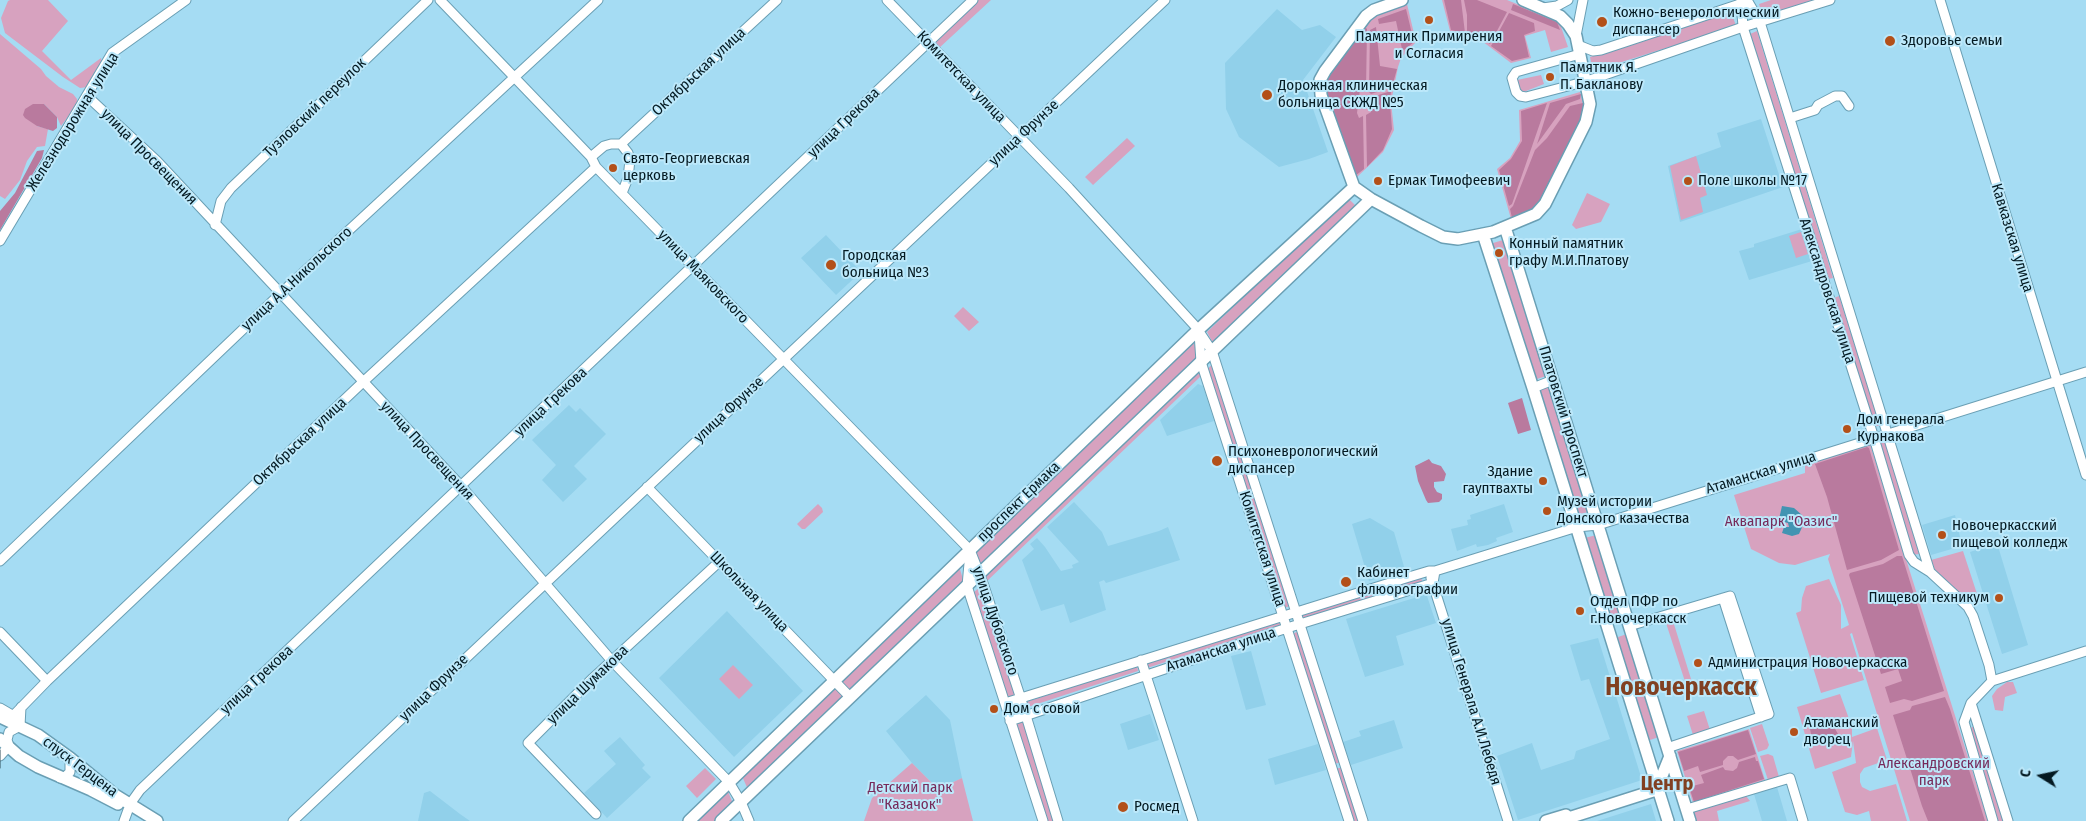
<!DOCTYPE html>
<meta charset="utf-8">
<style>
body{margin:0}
#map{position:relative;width:2086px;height:821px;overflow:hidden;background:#a5dcf3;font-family:"Fira Sans Condensed",sans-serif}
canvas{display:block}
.north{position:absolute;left:2016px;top:751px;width:50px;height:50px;-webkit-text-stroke:4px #bce8fa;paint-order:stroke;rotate:280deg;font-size:14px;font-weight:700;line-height:20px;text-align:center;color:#041a22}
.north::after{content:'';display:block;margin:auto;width:18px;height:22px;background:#041a22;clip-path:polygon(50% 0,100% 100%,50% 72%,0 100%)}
</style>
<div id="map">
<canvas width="2086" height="821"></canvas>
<div class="north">С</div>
</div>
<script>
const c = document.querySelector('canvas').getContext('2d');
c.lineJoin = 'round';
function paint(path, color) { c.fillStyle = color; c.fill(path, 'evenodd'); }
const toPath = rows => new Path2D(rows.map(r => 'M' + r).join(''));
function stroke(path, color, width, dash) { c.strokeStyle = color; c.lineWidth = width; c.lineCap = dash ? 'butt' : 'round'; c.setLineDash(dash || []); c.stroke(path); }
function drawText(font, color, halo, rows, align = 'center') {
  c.font = font + ' "Fira Sans Condensed",sans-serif'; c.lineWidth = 4; c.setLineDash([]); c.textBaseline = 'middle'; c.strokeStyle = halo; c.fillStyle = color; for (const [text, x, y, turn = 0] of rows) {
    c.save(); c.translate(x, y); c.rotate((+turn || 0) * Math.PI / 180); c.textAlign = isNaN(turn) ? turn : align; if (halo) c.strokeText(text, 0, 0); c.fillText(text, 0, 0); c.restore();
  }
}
const built = toPath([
 [1277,9,1302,30,1320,25,1336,37,1303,80,1328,152,1309,159,1279,167,1239,137,1226,109,1225,63],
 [1761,119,1783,187,1680,222,1668,166,1721,147,1717,133],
 [1802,229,1812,261,1749,280,1739,251,1754,247,1754,244],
 [826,235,861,272,836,295,801,258],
 [1198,384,1203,386,1214,421,1167,436,1160,420],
 [569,405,576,412,580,408,606,434,574,466,587,479,563,502,542,480,556,465,532,440],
 [1074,502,1102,532,1108,546,1159,531,1168,527,1180,560,1106,583,1104,580,1099,582,1106,610,1070,623,1064,604,1041,611,1022,560,1034,549,1030,544,1037,538,1045,547,1061,571,1073,568,1072,565,1079,562,1047,527],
 [1504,504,1513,532,1496,538,1497,541,1488,545,1477,547,1476,544,1457,551,1451,529,1468,525,1467,520,1471,519,1470,515],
 [1955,515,1962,546,1931,555,1922,525],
 [1370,518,1394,532,1405,570,1369,581,1352,524],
 [1997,543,2028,645,2002,654,1970,552],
 [1424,595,1427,596,1436,623,1396,636,1404,665,1365,677,1346,619],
 [727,611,803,691,734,757,659,678],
 [1598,638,1642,780,1518,820,1497,756,1532,743,1541,770,1574,759,1576,751,1610,739,1589,679,1581,681,1570,645],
 [1251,651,1266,705,1246,710,1231,656],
 [926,695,950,720,962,778,938,789,912,763,886,731],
 [1150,714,1159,740,1128,750,1120,724],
 [1394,720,1403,748,1351,765,1343,742,1361,736,1359,731],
 [620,737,645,765,642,768,651,777,607,818,584,793,616,764,604,751],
 [1318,744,1326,770,1275,785,1268,759],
 [1777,787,1787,821,1762,821,1754,794],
 [430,791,460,814,470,821,418,821,424,793],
 [1651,804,1656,821,1597,821]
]);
const green = toPath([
 [10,0,48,0,68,21,42,51,71,80,101,58,102,64,88,87,80,88,63,77,5,33,1,18,8,1],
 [978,0,991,0,938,49,935,44,936,39],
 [1442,0,1507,0,1559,21,1568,47,1551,52,1545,30,1525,36,1531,58,1511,63,1478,38,1450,31],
 [1771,0,1815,0,1763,17,1759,4],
 [1407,4,1416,42,1401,58,1398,67,1391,102,1394,130,1383,152,1355,179,1324,79,1366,23,1375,16],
 [1731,11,1736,26,1593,71,1590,57],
 [1757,31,1805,186,1833,278,1828,279,1750,34],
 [0,34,41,69,46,76,59,87,73,94,77,99,77,105,61,126,57,117,44,104,37,126,48,129,45,146,37,147,27,161,20,180,5,199,0,196],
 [1541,75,1544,84,1521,93,1517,80],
 [1580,92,1584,108,1537,207,1511,219,1497,169,1510,158,1520,141,1519,110],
 [1127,138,1135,146,1093,185,1085,177],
 [1696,156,1707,195,1700,198,1703,212,1681,220,1670,166],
 [1587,193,1610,204,1601,222,1576,229,1572,225],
 [1348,198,1357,207,1214,345,1207,332],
 [1801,232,1808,254,1796,258,1789,236],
 [1503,240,1546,376,1534,380,1490,244],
 [1839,296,1880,425,1874,427,1834,298],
 [963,307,979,322,969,331,954,316],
 [1194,343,1199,363,983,569,974,550],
 [1214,362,1292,605,1282,609,1207,370],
 [1200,372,1201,376,986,582,984,577],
 [1549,386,1588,512,1576,515,1537,390],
 [1885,439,1919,554,1912,555,1878,440],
 [1870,444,1988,821,1910,821,1852,633,1850,634,1864,680,1821,693,1796,613,1801,611,1802,598,1806,586,1829,579,1841,605,1841,629,1849,625,1828,559,1830,554,1795,565,1779,563,1751,549,1734,495,1805,473,1805,464],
 [818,504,822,508,823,512,805,529,802,529,797,524],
 [1597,535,1621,615,1608,619,1584,538],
 [1963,551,1979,600,1973,605,1931,569,1931,560],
 [959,566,965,586,852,692,840,680],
 [1420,575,1423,583,1304,621,1302,613],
 [981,586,1016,697,1006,700,973,593],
 [1279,620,1280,625,1147,668,1145,663],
 [1673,621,1696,695,1690,697,1666,623],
 [1300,631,1342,762,1334,764,1291,634],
 [1627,634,1659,737,1647,741,1615,638],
 [733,665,753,685,739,699,719,679],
 [1137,666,1138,671,1028,707,1026,702],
 [2007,682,2013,682,2017,693,2005,697,2003,711,1995,710,1992,696,1997,689],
 [835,685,847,698,749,792,742,776],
 [1840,694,1852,727,1852,737,1877,728,1887,760,1864,768,1860,774,1860,782,1862,787,1870,791,1896,784,1907,821,1871,821,1869,811,1857,815,1845,812,1832,772,1856,763,1853,741,1851,757,1815,769,1797,707],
 [1704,711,1710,730,1693,735,1687,716],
 [1023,719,1056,821,1046,821,1014,722],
 [1762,724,1769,745,1767,749,1758,752,1750,728],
 [1974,726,2004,821,1997,821,1969,729],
 [1749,729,1765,780,1693,803,1677,751],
 [1768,754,1773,756,1779,777,1768,780,1760,756],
 [912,763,938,789,962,778,973,821,864,821,872,798],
 [1343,767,1360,821,1352,821,1335,769],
 [705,768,716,779,697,798,686,786],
 [727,789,734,806,718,821,694,821],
 [1741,795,1746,796,1750,801,1717,811,1719,821,1694,821,1691,812]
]);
const forest = toPath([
 [1444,0,1461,0,1465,33,1451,30],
 [1464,0,1477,0,1507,12,1490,44,1478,36,1467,33,1467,15],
 [1513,4,1557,22,1560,30,1511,10],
 [1406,9,1414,42,1404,50,1402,49,1396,21,1379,24,1378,19],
 [1509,13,1534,23,1535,31,1524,35,1529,57,1512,61,1491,46],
 [1365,27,1367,29,1366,89,1360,89,1357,113,1359,118,1363,116,1364,169,1355,176,1326,99,1324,85,1326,77],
 [1376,27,1380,66,1397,69,1392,87,1371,94,1369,92,1370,30],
 [1391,91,1390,103,1392,129,1383,150,1367,167,1366,115,1371,112,1372,97],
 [1581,94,1580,99,1566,104,1537,144,1550,103],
 [1547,103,1512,204,1509,206,1499,170,1511,159,1522,141,1521,111],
 [1583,103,1584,112,1537,207,1535,210,1512,218,1510,209,1513,206,1535,150,1547,138,1570,106],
 [33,104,44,104,57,117,57,128,53,131,37,126,25,118,23,115,25,109],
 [44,150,42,158,0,230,0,211,15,193,37,151],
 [1522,398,1531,430,1518,434,1508,403],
 [1867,447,1869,448,1899,550,1881,560,1847,570,1827,497,1815,464],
 [1429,459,1432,463,1441,466,1446,474,1444,481,1434,482,1434,487,1437,492,1442,494,1442,499,1439,502,1428,503,1426,500,1418,481,1415,466],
 [1897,556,1902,556,1944,691,1912,701,1904,699,1890,703,1885,687,1902,681,1898,669,1881,674,1849,575,1850,573,1883,564],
 [1945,697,1950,709,1985,821,1928,821,1922,806,1893,715,1910,710,1912,706],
 [1811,721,1819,725,1834,727,1838,734,1821,740,1814,737,1811,734,1809,724],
 [1748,730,1756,754,1738,760,1733,756,1728,756,1723,761,1723,765,1700,772,1698,766,1684,771,1678,752],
 [1755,757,1756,761,1758,761,1764,779,1694,802,1689,787,1704,783,1701,775,1723,767,1725,770,1733,771,1737,768,1739,762]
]);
const water = toPath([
 [1782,506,1794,508,1802,515,1804,523,1799,534,1792,536,1782,533,1784,527,1789,527,1788,523,1780,521,1779,519]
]);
const minor = toPath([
 [440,0,591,157,596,167,970,550,984,586,1020,696,1058,821],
 [887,0,1069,188,1196,327,1212,351,1363,821],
 [1741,0,1743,27,1874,438,1909,555,1914,562,1930,572,1968,607,1973,616,1989,665,1992,681,1971,703,1964,722,1993,821],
 [1747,0,1760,22,1930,572],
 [1940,0,2086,475],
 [1543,8,1557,6,1568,0],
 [1576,36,1583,0],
 [1578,45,1593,51,1601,50,1746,2],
 [1580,54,1516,72,1512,78,1516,92,1520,96,1526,97,1587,81,1743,27,1830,0],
 [87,96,157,161,462,487,612,661,729,782,741,802,749,821],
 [1790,118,1815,110,1818,105,1835,96,1842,96,1849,106],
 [621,144,777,0],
 [591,157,604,146,611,144,621,144,628,153,630,160,628,178,622,193],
 [215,225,221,201,231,188,428,0],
 [0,241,112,53,186,0],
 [1199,333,1201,362,1349,821],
 [1533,388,1553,380],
 [647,487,850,697],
 [970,552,967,586,1043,821],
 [0,561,280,294,598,0],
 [1431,578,1508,821],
 [1433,583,1435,571,1577,527,1598,525,2086,372],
 [1723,598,1761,717],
 [1629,626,1730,596,1769,714,1667,748],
 [0,632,47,681],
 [1141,660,1193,821],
 [1992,681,2086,651],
 [1005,703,1409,577,1429,571,1435,571],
 [1971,703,2008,821],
 [0,708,12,715],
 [8,721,47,681,363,382,596,167],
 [1010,721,1287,628,1433,583],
 [0,756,9,746,7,740,9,732,20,726,21,707],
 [60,778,66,776,70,772,70,758],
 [130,804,140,790,973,0],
 [1687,809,1790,778,1803,821],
 [596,814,528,743,593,678,720,561],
 [124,821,128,810],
 [293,821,1165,0]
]);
const major = toPath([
 [1402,0,1374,10,1366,16,1325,71,1320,80,1321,95,1354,187,1371,199,1421,226,1443,237,1458,239,1493,232,1536,214,1545,204,1586,122,1590,104,1576,36,1568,24,1560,16,1523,0],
 [1505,227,1690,821],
 [1483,234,1533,388,1668,821],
 [0,717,38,735,70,758,115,795,157,821],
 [0,739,19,756,38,767,91,790,118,804],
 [689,821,1198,330,1354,187],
 [721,821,1371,199],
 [1546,821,1566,815],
 [1559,821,1653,791,1657,788,1670,756]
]);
const tram = toPath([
 [0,750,0,768]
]);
const markers = [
 [1429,20,5,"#b35019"],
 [1602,22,6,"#b35019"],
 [1890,41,6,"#b35019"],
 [1550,77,5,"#b35019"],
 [1267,95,6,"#b35019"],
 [613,168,5,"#b35019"],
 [1378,181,5,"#b35019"],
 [1688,181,5,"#b35019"],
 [1499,253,5,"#b35019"],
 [831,265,6,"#b35019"],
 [1847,429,5,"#b35019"],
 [1217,461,6,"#b35019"],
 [1543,481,5,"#b35019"],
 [1547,511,5,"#b35019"],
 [1942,535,5,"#b35019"],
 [1346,582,6,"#b35019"],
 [1999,598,5,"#b35019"],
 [1580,611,5,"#b35019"],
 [1698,663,5,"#b35019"],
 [994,709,5,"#b35019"],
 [1794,732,5,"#b35019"],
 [1123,807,6,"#b35019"]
];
const poiNames = [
 ["Кожно-венерологический",1613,13],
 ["диспансер",1613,30],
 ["Памятник Примирения",1429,37,"center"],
 ["и Cогласия",1429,54,"center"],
 ["Здоровье семьи",1901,41],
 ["Памятник Я.",1560,68],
 ["П. Бакланову",1560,85],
 ["Дорожная клиническая",1278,86],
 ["больница СКЖД №5",1278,103],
 ["Свято-Георгиевская",623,159],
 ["церковь",623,176],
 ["Ермак Тимофеевич",1388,181],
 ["Поле школы №17",1698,181],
 ["Конный памятник",1509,244],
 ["графу М.И.Платову",1509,261],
 ["Городская",842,256],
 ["больница №3",842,273],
 ["Дом генерала",1857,420],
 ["Курнакова",1857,437],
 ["Психоневрологический",1228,452],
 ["диспансер",1228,469],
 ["Здание",1533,472,"right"],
 ["гауптвахты",1533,489,"right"],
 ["Музей истории",1557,502],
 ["Донского казачества",1557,519],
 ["Новочеркасский",1952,526],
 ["пищевой колледж",1952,543],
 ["Кабинет",1357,573],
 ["флюорографии",1357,590],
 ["Пищевой техникум",1989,598,"right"],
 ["Отдел ПФР по",1590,602],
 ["г.Новочеркасск",1590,619],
 ["Администрация Новочеркасска",1708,663],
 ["Дом с совой",1004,709],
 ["Атаманский",1804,723],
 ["дворец",1804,740],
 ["Росмед",1134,807]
];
const streetNames = [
 ["Октябрьская улица",699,72,-43],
 ["Комитетская улица",961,77,46],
 ["Тузловский переулок",315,108,-44],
 ["Железнодорожная улица",73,122,-58],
 ["улица Грекова",844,123,-44],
 ["улица Фрунзе",1024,133,-43],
 ["улица Просвещения",149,157,45],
 ["Кавказская улица",2012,238,73],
 ["улица Маяковского",703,277,46],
 ["улица А.А.Никольского",297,279,-43],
 ["Александровская улица",1827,291,72],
 ["улица Грекова",551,402,-43],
 ["улица Фрунзе",729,410,-43],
 ["Платовский проспект",1563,412,73],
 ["Октябрьская улица",300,442,-43],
 ["улица Просвещения",427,451,47],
 ["Атаманская улица",1761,473,-17],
 ["проспект Ермака",1019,502,-44],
 ["Комитетская улица",1262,549,72],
 ["Школьная улица",749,592,46],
 ["улица Дубовского",995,621,71],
 ["Атаманская улица",1221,650,-18],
 ["улица Грекова",257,680,-43],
 ["улица Шумакова",588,685,-44],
 ["улица Фрунзе",434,688,-44],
 ["улица Генерала А.И.Лебедя",1471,702,73],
 ["спуск Герцена",80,767,37]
];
const parkNames = [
 ["Аквапарк \"Оазис\"",1781,522],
 ["Александровский",1934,764],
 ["парк",1934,781],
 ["Детский парк",910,788],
 ["\"Казачок\"",910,805]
];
const districtNames = [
 ["Центр",1667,784]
];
const townNames = [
 ["Новочеркасск",1681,688]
];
paint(built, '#91d0ea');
paint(green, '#d7a2bf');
paint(forest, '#b97a9e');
paint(water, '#4294b2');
stroke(minor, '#6a9fb4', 11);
stroke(major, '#6a9fb4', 14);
stroke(minor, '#fff', 9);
stroke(major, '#fff', 11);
stroke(tram, '#2f4d59', 1);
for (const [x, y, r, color] of markers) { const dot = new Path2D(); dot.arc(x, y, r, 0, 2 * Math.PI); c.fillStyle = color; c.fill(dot); stroke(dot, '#bce8fa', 2); }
drawText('15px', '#041a22', '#bce8fa', poiNames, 'left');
drawText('15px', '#041a22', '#bce8fa', streetNames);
drawText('15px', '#762a5a', '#bce8fa', parkNames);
drawText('bold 20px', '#814021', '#bce8fa', districtNames);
drawText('bold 25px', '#814021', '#bce8fa', townNames);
</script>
